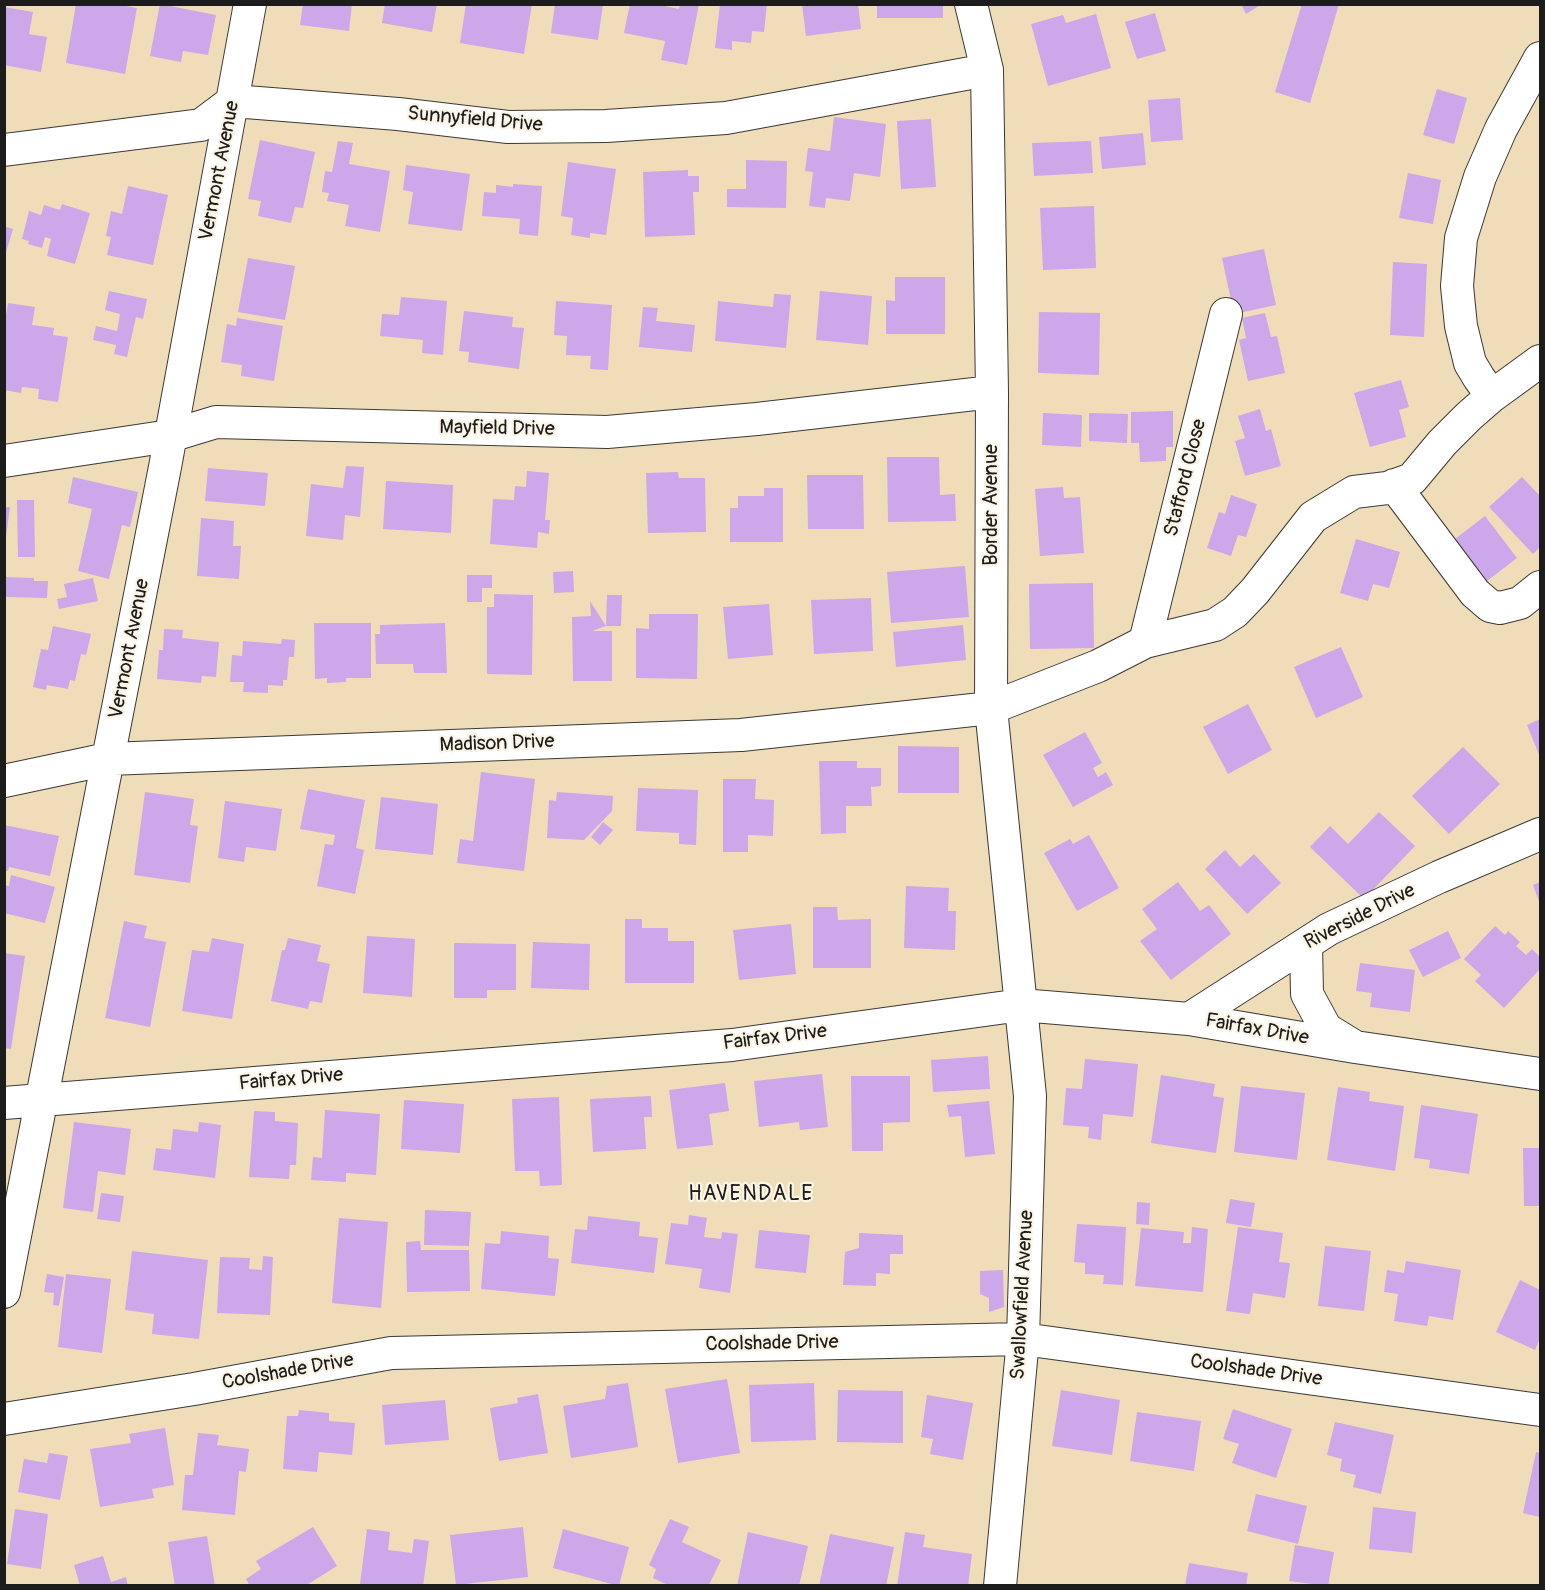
<!DOCTYPE html>
<style>
body{margin:0}
#map{position:relative;width:1545px;height:1590px;overflow:hidden;background:#efddba;font-family:Pangolin,sans-serif}
canvas{display:block}
.frame{position:absolute;inset:0;border:6px solid #1c1c1c;pointer-events:none}
</style>
<div id="map">
<canvas width="1545" height="1590"></canvas>
<div class="frame"></div>
</div>
<script>
const c = document.querySelector('canvas').getContext('2d');
c.lineJoin = 'round';
function paint(path, color) { c.fillStyle = color; c.fill(path, 'evenodd'); }
const toPath = rows => new Path2D(rows.map(r => 'M' + r).join(''));
function stroke(path, color, width, dash) { c.strokeStyle = color; c.lineWidth = width; c.lineCap = dash ? 'butt' : 'round'; c.setLineDash(dash || []); c.stroke(path); }
function drawText(font, color, halo, rows, align = 'center') {
  c.font = font + ' Pangolin,sans-serif'; c.lineWidth = 4.5; c.setLineDash([]); c.textBaseline = 'middle'; c.strokeStyle = halo; c.fillStyle = color; for (const [text, x, y, turn = 0] of rows) {
    c.save(); c.translate(x, y); c.rotate((+turn || 0) * Math.PI / 180); c.textAlign = isNaN(turn) ? turn : align; if (halo) c.strokeText(text, 0, 0); c.fillText(text, 0, 0); c.restore();
  }
}
const building = toPath([
 [76,4,115,4,137,8,125,74,66,63],
 [160,4,216,15,208,55,183,51,181,62,150,56],
 [303,4,352,4,349,31,300,25],
 [385,4,437,4,432,32,382,23],
 [466,4,532,4,524,54,460,43],
 [555,4,603,4,598,40,551,33],
 [630,4,655,4,679,9,680,4,699,4,687,65,661,60,665,41,624,33],
 [720,4,767,4,764,32,752,31,751,43,732,41,732,50,715,48],
 [802,4,858,4,861,29,806,36],
 [877,4,943,4,943,18,877,18],
 [1241,4,1262,4,1246,14],
 [1302,4,1339,4,1310,103,1275,92],
 [4,7,33,12,29,34,47,37,41,72,4,65],
 [1155,13,1166,51,1137,59,1125,22],
 [1096,14,1111,68,1048,86,1031,24,1063,15,1066,23],
 [1437,89,1467,98,1454,144,1423,135],
 [1180,98,1183,140,1151,142,1148,100],
 [834,117,886,124,880,177,854,173,850,201,826,198,825,208,809,206,813,172,805,171,808,148,830,151],
 [931,119,936,187,901,189,897,121],
 [1143,133,1146,165,1102,169,1099,137],
 [260,140,315,152,303,208,295,207,291,223,258,216,261,201,248,199],
 [338,141,353,143,349,164,390,171,380,232,345,226,349,205,327,201,329,193,322,192,325,171,332,172],
 [1091,141,1093,173,1034,176,1032,143],
 [746,160,787,161,786,208,727,207,727,189,746,189],
 [568,162,616,169,606,235,590,233,590,238,571,235,573,218,561,216],
 [406,165,470,174,462,231,408,224,413,192,403,190],
 [688,170,688,176,699,176,699,192,693,192,695,235,645,237,643,172],
 [1408,173,1441,180,1433,224,1399,218],
 [513,184,542,186,538,236,519,234,520,219,482,216,484,192,496,193,496,185,513,187],
 [128,186,168,195,153,265,107,255,111,237,106,236,111,211,122,214],
 [62,204,90,213,75,264,47,256,51,239,45,237,42,248,28,244,29,241,22,239,29,211,41,215,44,205,60,210],
 [1094,206,1096,268,1043,270,1040,208],
 [4,226,13,229,5,256,4,256],
 [1264,249,1276,305,1234,314,1222,258],
 [248,258,295,266,285,320,238,312],
 [1393,262,1427,264,1424,337,1390,335],
 [895,277,945,277,945,334,886,334,886,300,895,301],
 [109,291,147,299,143,319,136,317,127,357,114,354,116,345,93,340,96,326,117,331,120,314,105,310],
 [820,291,872,296,868,345,816,340],
 [774,294,791,295,786,348,715,341,718,301,773,307],
 [401,297,447,301,443,355,422,353,423,340,380,336,382,314,399,315],
 [556,301,612,305,608,370,590,369,591,356,566,355,567,336,554,335],
 [8,303,35,307,32,325,54,328,53,335,68,337,58,402,38,399,39,389,22,387,21,393,4,390,4,327],
 [643,307,658,308,656,321,695,325,692,352,639,347],
 [464,311,513,317,512,327,524,328,519,369,468,362,469,352,459,351],
 [1039,312,1100,313,1099,375,1038,373],
 [1265,313,1271,337,1277,336,1285,373,1248,381,1239,340,1246,338,1242,318],
 [237,318,283,326,274,381,241,376,242,365,221,362,227,324,236,326],
 [1401,380,1409,407,1399,410,1406,437,1370,447,1354,393],
 [1260,409,1266,431,1271,429,1281,466,1245,476,1235,441,1245,438,1238,416],
 [1173,411,1173,447,1166,447,1166,461,1140,462,1139,443,1131,443,1131,412],
 [1043,413,1082,415,1081,447,1042,445],
 [1089,413,1128,414,1127,443,1089,441],
 [887,457,939,457,940,495,955,494,956,521,888,522],
 [346,466,364,467,360,517,345,515,343,540,306,536,311,484,343,488],
 [208,468,268,473,265,506,205,501],
 [527,471,549,473,545,520,550,520,549,534,538,532,537,548,490,544,493,499,514,500,515,486,526,487],
 [678,472,679,478,705,478,706,532,648,533,646,473],
 [807,475,863,475,864,529,808,529],
 [73,477,138,492,130,527,122,525,109,579,78,571,92,509,68,503],
 [1522,477,1540,496,1540,547,1533,554,1489,507],
 [386,481,453,485,451,533,383,529],
 [1063,487,1064,498,1080,497,1084,553,1040,556,1035,489],
 [764,488,783,488,783,542,730,542,730,508,738,508,738,496,764,496],
 [1231,495,1257,504,1246,537,1238,535,1231,556,1207,548,1219,512,1225,514],
 [17,500,34,500,35,557,18,557],
 [4,507,10,507,6,537,4,537],
 [1485,516,1517,558,1487,581,1455,539],
 [201,518,234,521,233,546,241,546,239,579,197,576],
 [1356,539,1400,552,1389,588,1373,584,1368,601,1340,593],
 [965,566,969,617,891,623,887,572],
 [573,571,574,592,554,593,553,572],
 [467,575,492,575,492,588,482,588,482,602,467,602],
 [4,577,34,578,34,581,48,581,47,598,4,597],
 [93,578,98,601,59,609,57,599,67,597,64,584],
 [1093,583,1094,648,1030,649,1029,584],
 [494,594,533,595,532,675,487,674,487,607,494,607],
 [607,595,622,595,621,626,606,626,592,631,612,631,612,681,573,681,572,617,591,616,590,601,606,626],
 [871,598,873,651,814,654,811,600],
 [769,604,773,655,728,659,723,607],
 [649,614,698,614,697,679,636,678,636,628,649,629],
 [314,623,371,623,371,678,346,678,346,682,327,683,327,678,315,679],
 [445,623,447,673,414,673,413,664,376,664,375,634,380,634,380,625],
 [963,625,966,660,896,667,893,632],
 [53,626,91,634,86,655,81,654,75,681,70,680,68,689,47,685,46,690,33,687,41,649,48,650],
 [164,629,183,630,182,638,219,642,216,677,202,676,201,683,157,679,159,650,163,650],
 [282,639,295,640,294,657,289,657,287,680,283,680,283,686,268,685,268,693,243,692,244,682,230,682,232,655,242,656,243,641,281,644],
 [1341,647,1363,697,1316,718,1294,667],
 [1248,704,1272,750,1228,774,1203,727],
 [1540,719,1540,757,1527,725],
 [1085,732,1102,763,1093,768,1098,777,1106,772,1113,785,1073,807,1043,755],
 [898,746,959,747,959,793,898,793],
 [1463,747,1500,784,1449,834,1412,796],
 [819,761,857,761,857,768,881,768,881,786,871,787,872,806,846,806,846,833,821,834],
 [481,772,535,779,524,871,457,863,460,839,473,841],
 [723,779,756,779,755,799,774,800,773,836,748,835,748,852,723,852],
 [638,788,698,790,696,845,679,844,679,833,636,831],
 [308,789,365,800,356,848,364,850,355,894,317,886,325,844,333,845,335,835,300,829],
 [145,792,194,799,190,825,198,826,190,883,134,875],
 [557,792,613,796,612,811,584,840,547,838,549,800,556,801],
 [381,797,438,804,433,855,375,849],
 [225,801,282,809,276,851,246,847,244,862,218,858],
 [1379,812,1415,846,1364,899,1310,847,1330,826,1348,844],
 [603,822,613,830,600,845,591,837],
 [4,825,59,836,50,876,9,867,8,871,4,870],
 [1089,835,1119,888,1077,911,1044,853,1070,839,1073,844],
 [1225,850,1240,867,1254,854,1281,883,1247,914,1205,869],
 [11,875,55,887,45,923,4,913,4,885,9,886],
 [1178,882,1200,911,1209,905,1231,934,1171,980,1140,941,1157,929,1142,909],
 [1540,882,1540,904,1533,885],
 [906,886,949,888,948,911,956,911,955,950,904,948],
 [813,907,837,907,838,920,871,919,871,968,813,968],
 [625,919,642,919,642,928,668,928,668,941,694,941,694,983,625,983],
 [124,921,147,926,144,938,166,942,150,1027,105,1018],
 [791,924,796,974,739,980,733,930],
 [1495,926,1505,935,1508,931,1520,942,1516,946,1526,955,1532,949,1540,957,1540,969,1504,1008,1475,981,1481,975,1464,959],
 [1448,931,1461,958,1423,977,1409,950],
 [367,936,415,939,412,997,363,993],
 [212,938,244,944,232,1019,182,1011,192,950,209,952],
 [288,938,321,945,317,961,330,964,322,1003,310,1001,308,1009,271,1001,282,950,285,950],
 [533,942,590,944,589,990,531,988],
 [454,943,516,944,516,990,487,990,487,998,454,998],
 [4,953,25,956,11,1049,4,1048],
 [1360,963,1415,970,1410,1012,1370,1007,1372,993,1356,991],
 [988,1056,990,1089,933,1092,931,1060],
 [1085,1059,1138,1064,1133,1117,1103,1114,1101,1140,1088,1138,1089,1127,1063,1125,1066,1088,1082,1089],
 [822,1074,828,1127,800,1130,799,1122,759,1127,754,1081],
 [1161,1075,1215,1084,1213,1096,1224,1098,1216,1153,1151,1143],
 [851,1076,910,1076,910,1122,883,1123,883,1151,852,1151],
 [725,1083,729,1111,709,1114,713,1145,677,1149,669,1090],
 [1241,1086,1305,1093,1297,1160,1234,1152],
 [1338,1087,1370,1092,1369,1101,1404,1106,1395,1171,1327,1160],
 [651,1096,652,1117,644,1117,646,1149,593,1152,590,1099],
 [559,1097,562,1185,540,1186,539,1171,515,1171,512,1099],
 [404,1100,464,1104,460,1153,401,1149],
 [989,1101,995,1154,965,1157,961,1116,949,1117,947,1105],
 [1421,1105,1478,1114,1469,1174,1429,1168,1430,1160,1414,1158],
 [325,1110,380,1114,376,1175,346,1173,346,1182,311,1180,313,1157,322,1158],
 [254,1111,275,1112,275,1121,298,1123,296,1165,290,1165,289,1179,249,1177],
 [74,1122,131,1129,125,1175,98,1171,93,1212,63,1208],
 [199,1122,221,1125,215,1178,153,1170,156,1148,171,1150,173,1129,198,1132],
 [1523,1148,1540,1148,1540,1206,1524,1206],
 [101,1193,124,1196,120,1222,97,1219],
 [1230,1199,1255,1203,1251,1227,1226,1223],
 [1137,1202,1150,1203,1149,1225,1136,1224],
 [425,1210,471,1212,469,1246,424,1245],
 [689,1215,707,1218,704,1237,721,1239,722,1232,738,1234,730,1293,699,1288,702,1269,665,1264,671,1223,688,1225],
 [588,1216,640,1222,639,1236,658,1238,654,1273,571,1263,575,1229,587,1230],
 [339,1218,388,1222,381,1308,332,1303],
 [1077,1224,1126,1227,1123,1285,1103,1284,1104,1275,1085,1274,1085,1263,1074,1262],
 [1192,1227,1208,1229,1203,1292,1135,1286,1141,1228,1184,1232,1183,1243,1191,1243],
 [1238,1227,1283,1233,1279,1262,1290,1263,1285,1298,1253,1293,1250,1314,1226,1311],
 [759,1230,810,1235,806,1273,755,1268],
 [501,1231,549,1236,548,1258,559,1259,555,1296,481,1289,485,1243,500,1244],
 [859,1233,903,1235,903,1254,890,1254,890,1274,876,1273,876,1286,843,1285,845,1252,859,1248],
 [420,1241,421,1250,469,1250,470,1291,407,1292,406,1242],
 [1325,1246,1371,1251,1364,1311,1318,1306],
 [132,1251,208,1260,199,1339,152,1334,154,1314,125,1310],
 [263,1256,273,1257,270,1315,217,1313,220,1257,250,1258,249,1269,262,1270],
 [1406,1261,1461,1270,1453,1320,1429,1316,1427,1326,1394,1321,1398,1294,1384,1292,1387,1270,1404,1273],
 [1003,1270,1004,1307,989,1312,989,1298,980,1294,980,1271],
 [47,1274,64,1277,59,1306,53,1305,54,1293,44,1292],
 [66,1274,111,1279,102,1353,58,1347],
 [1520,1280,1540,1290,1540,1338,1535,1350,1496,1332],
 [727,1379,740,1453,678,1463,665,1389],
 [628,1383,638,1447,571,1458,563,1406,605,1399,607,1386],
 [814,1383,816,1440,751,1442,749,1385],
 [838,1390,903,1391,903,1443,837,1442],
 [1061,1390,1120,1400,1112,1455,1052,1446],
 [538,1394,548,1453,499,1461,490,1408,518,1403,517,1398],
 [927,1395,973,1403,963,1460,930,1454,933,1439,921,1437],
 [445,1400,449,1440,385,1445,382,1405],
 [1233,1409,1292,1429,1276,1478,1232,1463,1239,1444,1223,1439],
 [299,1410,329,1413,329,1421,355,1423,352,1455,319,1452,317,1472,283,1469,287,1416,298,1416],
 [1137,1412,1201,1421,1194,1471,1130,1461],
 [1335,1422,1394,1435,1381,1494,1353,1487,1356,1475,1340,1471,1342,1459,1327,1455],
 [165,1428,174,1485,152,1489,154,1498,100,1507,90,1449,131,1443,129,1434],
 [198,1433,219,1435,217,1445,249,1449,246,1472,239,1471,235,1515,182,1510,185,1475,193,1475],
 [1536,1452,1540,1453,1540,1517,1523,1513],
 [49,1453,68,1456,60,1500,18,1492,24,1459,47,1463],
 [1256,1494,1307,1506,1298,1544,1247,1531],
 [1373,1507,1416,1512,1412,1553,1369,1549],
 [15,1509,48,1514,41,1569,7,1564],
 [670,1519,689,1527,682,1542,721,1560,709,1585,705,1584,704,1586,670,1586,653,1578,656,1569,649,1565],
 [313,1527,337,1566,305,1586,250,1586,246,1579,261,1569,256,1561],
 [523,1527,528,1577,456,1585,450,1535],
 [367,1529,390,1532,388,1550,412,1553,414,1539,429,1541,423,1586,360,1584],
 [563,1529,629,1547,619,1586,553,1568],
 [748,1532,808,1546,799,1586,737,1586],
 [905,1532,925,1535,923,1547,972,1554,968,1586,897,1586],
 [830,1534,894,1547,886,1586,819,1586],
 [207,1536,215,1586,175,1586,168,1542],
 [1295,1545,1334,1552,1328,1586,1289,1581],
 [103,1556,111,1582,126,1577,128,1586,80,1586,74,1565],
 [1189,1563,1248,1573,1246,1586,1185,1586]
]);
const minor = toPath([
 [971,4,987,70,992,392,991,708,1030,1096,1023,1339,1000,1586],
 [4,150,201,125,233,101,398,114,508,127,606,126,726,118,987,70],
 [1492,396,1479,378,1470,363,1461,326,1457,286,1461,238,1480,177,1501,129,1540,58],
 [4,461,170,436,216,422,607,432,757,419,992,392],
 [1394,485,1475,593,1490,606,1500,608,1520,603,1540,587],
 [1145,642,1226,314],
 [4,781,108,759,741,735,991,708,1098,666,1145,642,1215,625,1235,612,1255,591,1313,517,1354,492,1387,488,1412,479,1442,443,1469,416,1492,396,1540,361],
 [1306,944,1307,994,1326,1029,1352,1045],
 [1189,1019,1329,929,1439,877,1540,834],
 [4,1103,732,1045,1021,1005,1189,1019,1355,1047,1540,1074],
 [4,1292,165,467,250,4],
 [4,1419,194,1389,391,1353,1023,1339,1540,1410]
]);
const streetNames = [
 ["Sunnyfield Drive",475,120,5],
 ["Vermont Avenue",220,171,-79],
 ["Mayfield Drive",497,429,1],
 ["Stafford Close",1186,478,-76],
 ["Border Avenue",992,505,-90],
 ["Vermont Avenue",130,649,-79],
 ["Madison Drive",497,744,-2],
 ["Riverside Drive",1360,917,-27],
 ["Fairfax Drive",1257,1030,10],
 ["Fairfax Drive",775,1038,-7],
 ["Fairfax Drive",291,1080,-5],
 ["Swallowfield Avenue",1023,1295,-87],
 ["Coolshade Drive",772,1344,-1],
 ["Coolshade Drive",1256,1371,8],
 ["Coolshade Drive",288,1372,-10]
];
const neighbourhoodNames = [
 ["HAVENDALE",751,1195]
];
paint(building, '#cca7e9');
stroke(minor, '#3c3934', 34);
stroke(minor, '#fff', 32);
drawText('20px', '#1c1c1c', '#fcf5e5', streetNames);
c.letterSpacing = '1.5px';
drawText('21px', '#1c1c1c', '#fcf5e5', neighbourhoodNames);
c.letterSpacing = '0px';
</script>
